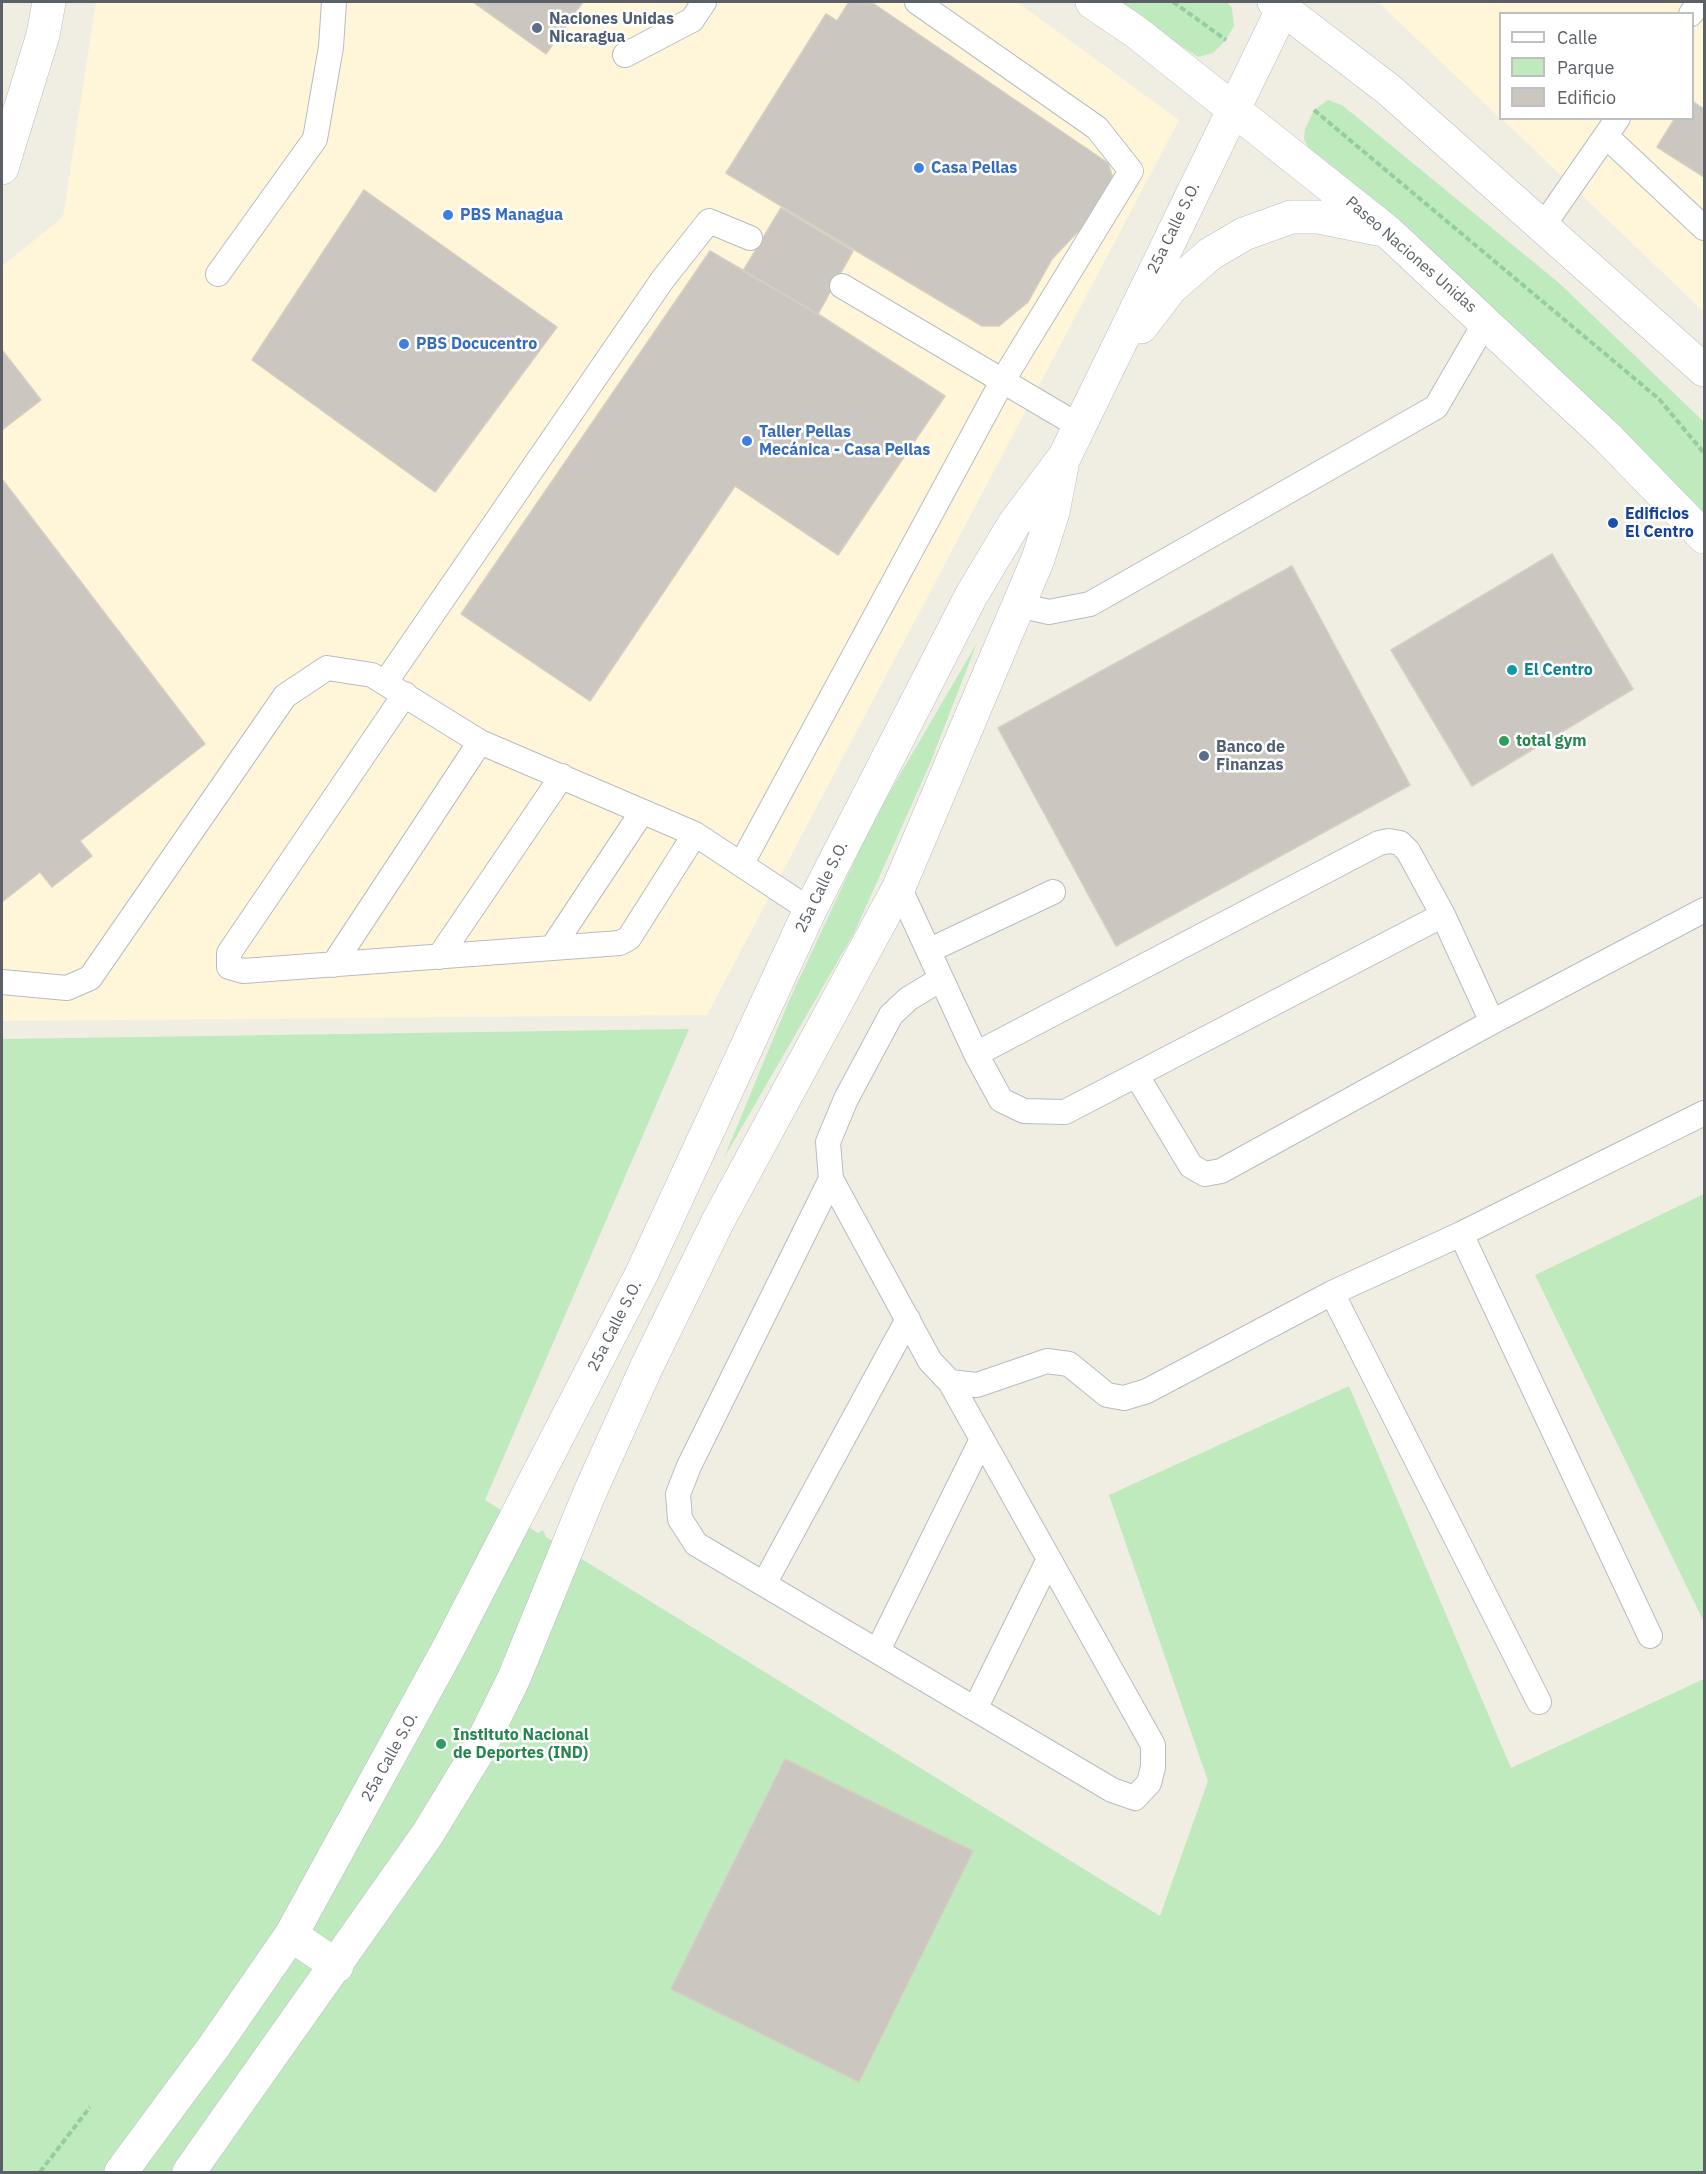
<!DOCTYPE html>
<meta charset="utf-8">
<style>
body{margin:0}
#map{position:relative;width:1706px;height:2174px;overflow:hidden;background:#f0ede3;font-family:"IBM Plex Sans",sans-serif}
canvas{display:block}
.frame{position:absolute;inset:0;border:3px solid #5b6066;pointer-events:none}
.legend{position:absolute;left:1499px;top:12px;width:195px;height:108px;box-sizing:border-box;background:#fff;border:2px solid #bdbfc2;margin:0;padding:8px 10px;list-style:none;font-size:18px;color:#5b6066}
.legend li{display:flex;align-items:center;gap:12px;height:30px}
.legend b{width:30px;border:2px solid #bdbfc2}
</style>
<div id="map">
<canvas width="1706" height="2174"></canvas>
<div class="frame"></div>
<ul class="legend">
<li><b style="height:8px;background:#fff"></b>Calle</li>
<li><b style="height:16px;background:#beeabd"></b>Parque</li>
<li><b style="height:16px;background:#cbc7c0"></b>Edificio</li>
</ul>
</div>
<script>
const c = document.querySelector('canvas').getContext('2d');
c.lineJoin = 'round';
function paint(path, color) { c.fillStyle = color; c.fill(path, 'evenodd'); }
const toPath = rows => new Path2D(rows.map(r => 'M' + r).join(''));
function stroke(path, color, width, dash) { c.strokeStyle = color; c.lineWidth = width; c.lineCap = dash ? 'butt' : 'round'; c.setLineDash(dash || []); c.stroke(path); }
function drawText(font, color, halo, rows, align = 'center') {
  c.font = font + ' "IBM Plex Sans",sans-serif'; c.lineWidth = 5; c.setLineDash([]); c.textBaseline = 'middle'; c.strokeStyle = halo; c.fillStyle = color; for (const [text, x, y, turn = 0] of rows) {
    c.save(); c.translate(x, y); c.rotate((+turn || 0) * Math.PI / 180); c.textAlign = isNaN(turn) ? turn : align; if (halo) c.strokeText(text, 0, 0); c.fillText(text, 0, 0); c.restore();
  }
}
const commercial = toPath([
 [96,2,1017,2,1179,120,707,1015,2,1021,2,266,63,217],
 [1378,2,1704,2,1704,312,1501,118,1692,118,1692,14,1500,14,1500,118]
]);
const green = toPath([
 [1113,2,1227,2,1232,8,1234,26,1226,40,1213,53,1198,57],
 [1328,100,1342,105,1559,283,1704,422,1704,523,1309,149,1304,139,1305,129,1314,110],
 [977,643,929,766,854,933,724,1158,788,1003,874,819],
 [689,1029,485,1500,538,1533,543,1530,546,1537,1160,1916,1208,1781,1109,1495,1349,1386,1511,1768,1704,1679,1704,2172,2,2172,2,1039],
 [1704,1194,1704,1622,1535,1275]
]);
const building = toPath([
 [473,2,583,2,546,54,473,2],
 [849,2,874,4,1108,163,1112,175,1110,190,1103,205,1052,259,1028,302,999,326,982,326,726,173,826,14,837,21,849,2],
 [1692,101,1704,109,1704,177,1657,147,1675,118,1692,118,1692,101],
 [364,190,557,327,435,492,252,360,364,190],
 [781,208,853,251,818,314,743,271,781,208],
 [710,251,818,314,945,396,838,555,735,486,590,701,461,614,710,251],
 [2,350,41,400,2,430,2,350],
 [2,479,205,744,80,841,92,856,52,887,40,872,2,902,2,479],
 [1552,554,1633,689,1472,786,1391,650,1552,554],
 [1292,566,1410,785,1116,946,998,728,1292,566],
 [785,1759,973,1851,859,2082,671,1989,785,1759]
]);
const path = toPath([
 [1173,2,1226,40],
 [1314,110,1659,399,1704,453],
 [40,2172,90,2107]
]);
const lane = toPath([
 [1691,14,1699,2],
 [625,55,692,20,704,2],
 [1607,137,1704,228],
 [1543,226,1618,118],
 [218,274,315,139,331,47,334,2],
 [842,286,1079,426],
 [1018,605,1049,612,1090,604,1436,407,1486,321],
 [385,683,663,279,709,221,750,238],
 [405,694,229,953,229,967,243,971,620,943,629,938,695,834],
 [742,863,1003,380,1131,171,1097,128,917,2],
 [899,887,976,1054,1001,1100,1024,1111,1065,1112,1443,915],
 [552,948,642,812],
 [930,950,1053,892],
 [439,957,562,776],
 [333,965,480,742],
 [941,979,908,999,891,1015,846,1099,828,1142,831,1179,930,1361,950,1382,977,1385,1047,1361,1069,1364,1107,1395,1124,1398,1147,1391,1332,1293,1461,1234,1704,1113],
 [2,982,67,988,90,978,285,696,327,668,372,675,480,742,695,834,810,910],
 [976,1054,1379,843,1389,841,1400,843,1408,851,1443,915,1492,1022],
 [1137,1076,1191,1166,1205,1174,1221,1171,1492,1022,1704,910],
 [831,1179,689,1466,678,1494,680,1519,696,1544,1112,1790,1135,1798,1149,1783,1153,1767,1153,1745,950,1382],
 [1461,1234,1650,1636],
 [1332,1293,1539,1702],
 [764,1584,908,1319],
 [878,1650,982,1439],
 [975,1709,1049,1559]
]);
const secondary = toPath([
 [1092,2,1136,32,1388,232,1607,437,1704,537],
 [1274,2,1388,89,1704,370],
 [2,168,43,35,49,2],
 [1141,327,1171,288,1210,254,1244,234,1291,217,1319,217,1378,229],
 [291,1935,337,1966],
 [121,2172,215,2045,291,1935,448,1649,642,1273,810,910,971,596,1014,524,1065,456,1286,2],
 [189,2172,427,1835,477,1753,514,1678,590,1492,647,1366,718,1221,899,887,1038,559,1053,512,1062,466]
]);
const markers = [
 [537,28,6,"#5c6f8a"],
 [919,168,6,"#3f7fe0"],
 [448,215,6,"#3f7fe0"],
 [404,344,6,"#3f7fe0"],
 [747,441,6,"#3f7fe0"],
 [1613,523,6,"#1a4fb4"],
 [1512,670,6,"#0f9aa8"],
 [1504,741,6,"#2e9e5b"],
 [1204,756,6,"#5c6f8a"],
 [441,1744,6,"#2e9e5b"]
];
const serviceNames = [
 ["Naciones Unidas",549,19],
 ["Nicaragua",549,37],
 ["Banco de",1216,747],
 ["Finanzas",1216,765]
];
const shopNames = [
 ["Casa Pellas",931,168],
 ["PBS Managua",460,215],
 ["PBS Docucentro",416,344],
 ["Taller Pellas",759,432],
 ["Mecánica - Casa Pellas",759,450]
];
const streetNames = [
 ["25a Calle S.O.",1174,228,-64],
 ["Paseo Naciones Unidas",1411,255,41],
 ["25a Calle S.O.",822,887,-64],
 ["25a Calle S.O.",615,1326,-63],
 ["25a Calle S.O.",390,1757,-61]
];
const transitNames = [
 ["Edificios",1625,514],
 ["El Centro",1625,532]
];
const cultureNames = [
 ["El Centro",1524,670]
];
const leisureNames = [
 ["total gym",1516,741],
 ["Instituto Nacional",453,1735],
 ["de Deportes (IND)",453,1753]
];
paint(commercial, '#fff6d9');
paint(green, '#beeabd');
paint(building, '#cbc7c0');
stroke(building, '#d5cec1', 1.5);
stroke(lane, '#b8bcc1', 26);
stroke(secondary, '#b9bdc3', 34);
stroke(path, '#95cca4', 4, [6, 3]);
stroke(lane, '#fff', 24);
stroke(secondary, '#fff', 33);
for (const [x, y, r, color] of markers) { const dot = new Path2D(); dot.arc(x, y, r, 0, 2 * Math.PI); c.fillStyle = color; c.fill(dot); stroke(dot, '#fff', 2); }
drawText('bold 16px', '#4e5e75', '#fff', serviceNames, 'left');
drawText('bold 16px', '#366cbe', '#fff', shopNames, 'left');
drawText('16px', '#5b6066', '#fff', streetNames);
drawText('bold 16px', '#164399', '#fff', transitNames, 'left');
drawText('bold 16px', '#0d838f', '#fff', cultureNames, 'left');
drawText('bold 16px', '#27864d', '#fff', leisureNames, 'left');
</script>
